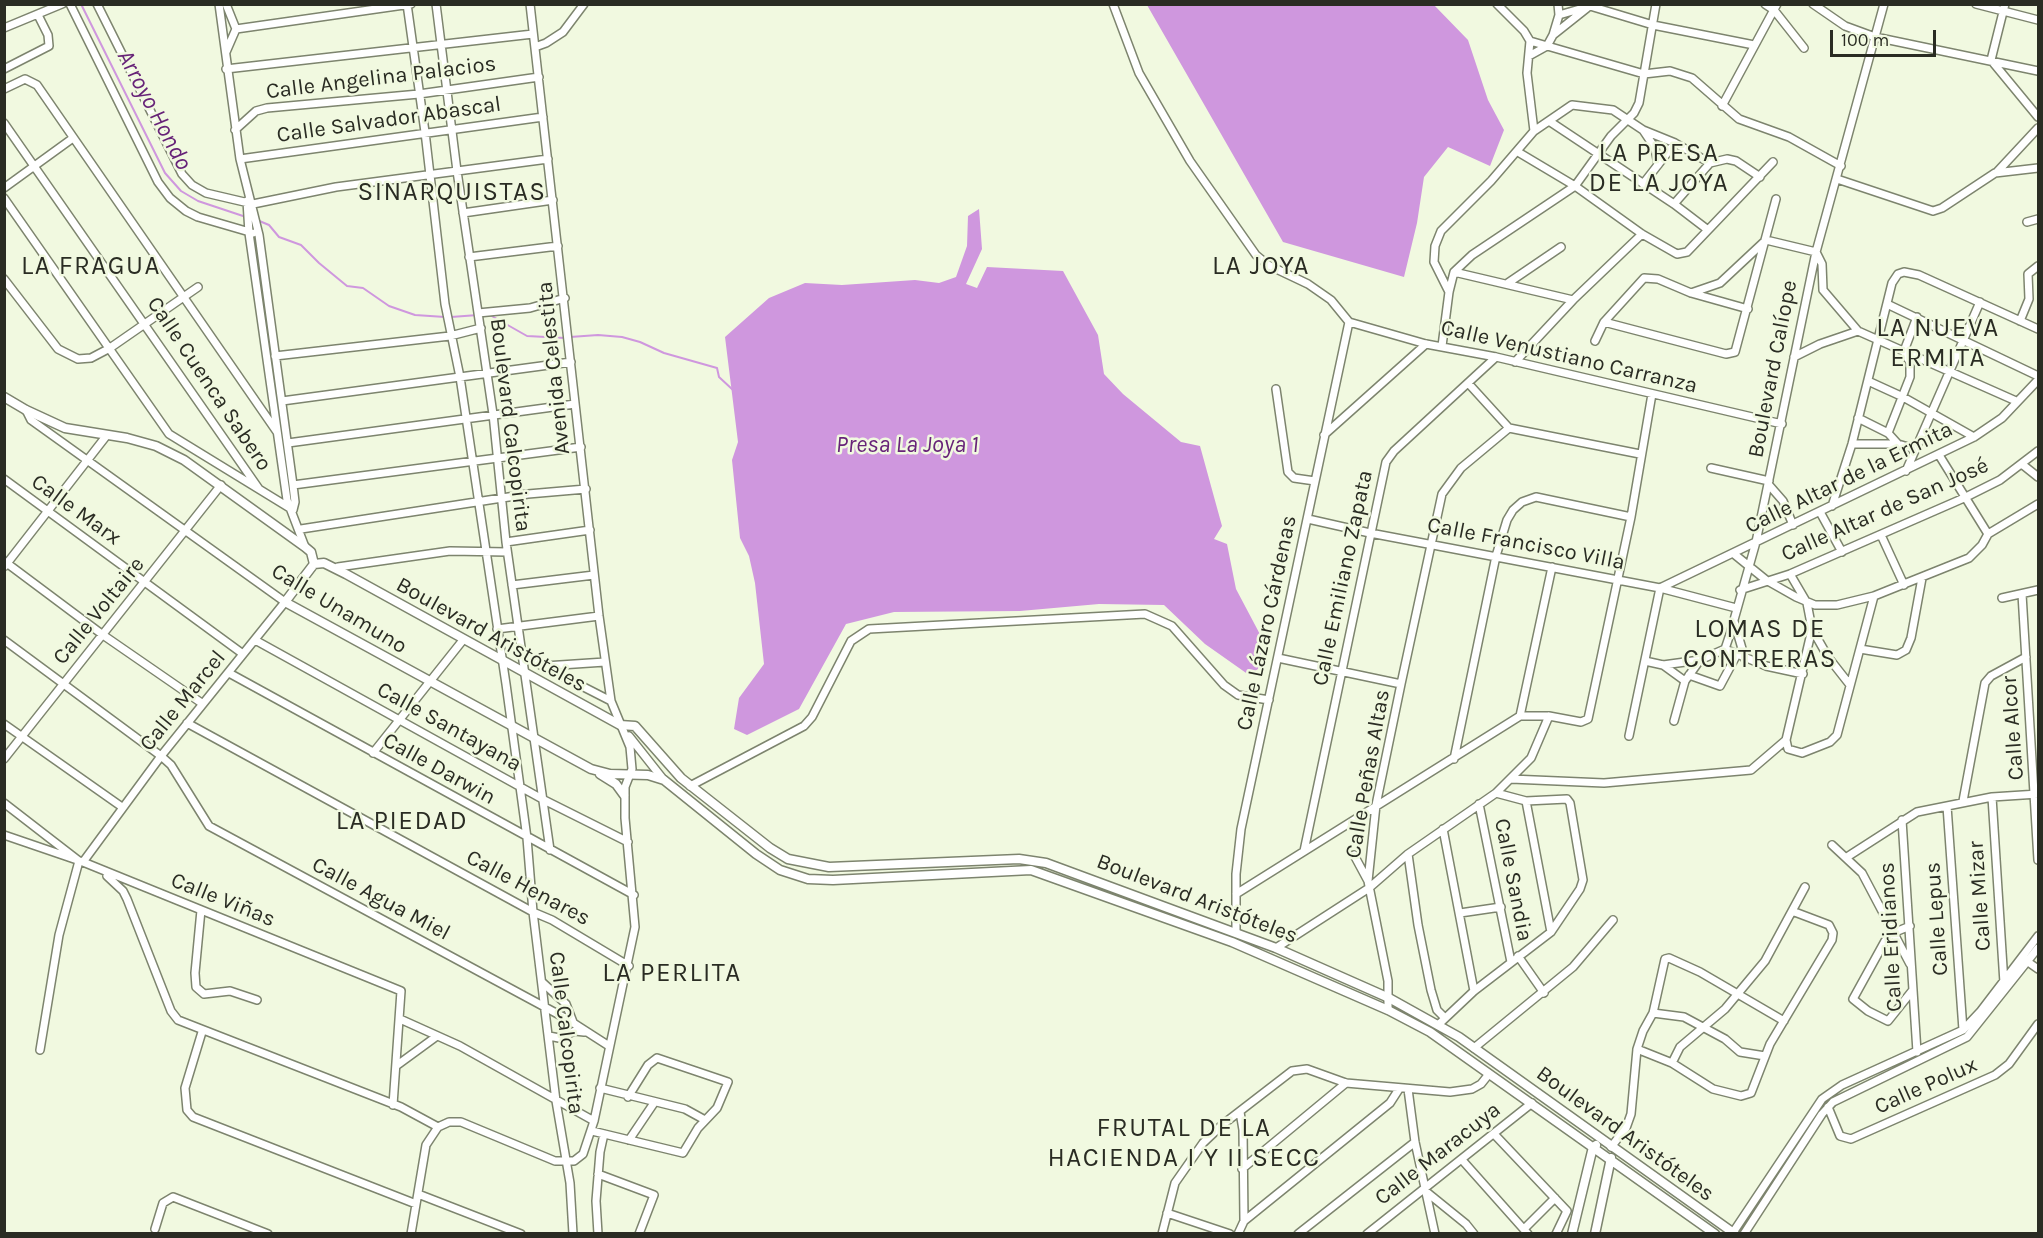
<!DOCTYPE html>
<meta charset="utf-8">
<style>
body{margin:0}
#map{position:relative;width:2043px;height:1238px;overflow:hidden;background:#f1f9e0;font-family:Karla,sans-serif}
canvas{display:block}
.frame{position:absolute;inset:0;border:6px solid #2a2c23;pointer-events:none}
.scale{position:absolute;left:1830px;top:30px;width:106px;height:27px;box-sizing:border-box;border:3px solid #2a2c23;border-top:0;padding-left:8px;font-size:18px;line-height:21px;white-space:nowrap;color:#2a2c23;-webkit-text-stroke:4px #f1f9e0;paint-order:stroke}
</style>
<div id="map">
<canvas width="2043" height="1238"></canvas>
<div class="frame"></div>
<div class="scale">100 m</div>
</div>
<script>
const c = document.querySelector('canvas').getContext('2d');
c.lineJoin = 'round';
function paint(path, color) { c.fillStyle = color; c.fill(path, 'evenodd'); }
const toPath = rows => new Path2D(rows.map(r => 'M' + r).join(''));
function stroke(path, color, width, dash) { c.strokeStyle = color; c.lineWidth = width; c.lineCap = dash ? 'butt' : 'round'; c.setLineDash(dash || []); c.stroke(path); }
function drawText(font, color, halo, rows, align = 'center') {
  c.font = font + ' Karla,sans-serif'; c.lineWidth = 5; c.setLineDash([]); c.textBaseline = 'middle'; c.strokeStyle = halo; c.fillStyle = color; for (const [text, x, y, turn = 0] of rows) {
    c.save(); c.translate(x, y); c.rotate((+turn || 0) * Math.PI / 180); c.textAlign = isNaN(turn) ? turn : align; if (halo) c.strokeText(text, 0, 0); c.fillText(text, 0, 0); c.restore();
  }
}
const water = toPath([
 [1147,5,1434,5,1468,40,1488,100,1504,130,1490,166,1448,147,1424,177,1417,223,1404,277,1283,242],
 [979,209,982,249,966,284,977,288,987,267,1063,271,1098,335,1104,374,1123,394,1181,442,1200,446,1222,526,1214,539,1227,544,1236,589,1263,640,1258,669,1249,675,1205,644,1164,605,1099,604,1020,611,894,612,846,624,799,709,747,735,734,729,739,698,764,664,755,583,749,556,740,538,732,460,738,442,725,337,769,298,805,283,842,285,915,280,939,283,956,277,967,246,968,216]
]);
const stream = toPath([
 [81,4,165,173,181,191,198,201,246,217],
 [257,220,269,225,279,237,301,245,319,263,347,286,363,288,389,306,415,315,445,317],
 [490,315,527,336,565,338],
 [451,317,478,315],
 [570,337,598,335,622,337,640,342,664,353,717,368,719,377,733,390]
]);
const minor = toPath([
 [70,4,158,182,170,198,186,211,198,217,253,233],
 [97,4,182,174,192,185,206,193,253,204,336,187,548,159],
 [219,4,240,159,259,235,293,485,295,502,293,510],
 [226,4,236,29],
 [407,4,425,132,445,304,460,377,506,684,527,838,533,912,556,1101,570,1183,573,1234],
 [436,4,457,171,493,414,506,542,550,850],
 [1113,4,1139,73,1190,161,1256,255,1268,265,1308,284,1331,300,1349,322],
 [1497,4,1524,31,1530,41,1644,74,1670,71,1692,78,1739,119,1789,137,1841,166],
 [1558,4,1559,15],
 [1765,4,1774,10,1804,48],
 [1813,4,1845,26,1875,37,2038,71],
 [1976,4,2038,20],
 [2005,4,1991,60,2038,117],
 [4,28,62,4],
 [1553,35,1559,15,1590,6,1653,25,1754,45],
 [1530,41,1527,73,1534,131],
 [535,47,546,43,563,32,584,4],
 [226,52,236,29,411,4],
 [1529,56,1547,46,1553,35,1587,8],
 [4,69,49,46,48,35,38,15],
 [226,69,533,34],
 [4,89,25,79,37,85,277,432],
 [1722,106,1777,4],
 [1549,121,1674,204,1708,230],
 [4,123,259,489],
 [235,130,256,111,267,108,419,94,539,77],
 [1643,130,1655,148,1658,165],
 [1518,152,1575,186,1642,234,1677,254,1687,252,1773,162],
 [240,159,543,117],
 [1997,172,2038,128],
 [1837,179,1933,211,1942,208,1995,173,2038,168],
 [1643,184,1675,143],
 [4,188,73,138],
 [4,198,169,434,293,510],
 [247,201,249,233,285,486,287,500,305,547],
 [1674,204,1710,163],
 [463,213,553,200],
 [2027,222,2038,219],
 [469,257,558,246],
 [1454,272,1573,300],
 [4,279,58,349,78,359,91,358,110,348,198,287],
 [1508,283,1561,247],
 [1449,292,1434,262,1435,246,1441,231,1491,181,1534,131,1572,105,1613,110,1643,130,1675,143,1710,163,1727,159,1736,161,1760,177],
 [1691,293,1720,283,1766,240,1816,252,1822,264,1823,290,1858,331,2016,401],
 [1887,304,2038,376],
 [478,313,530,308,565,298],
 [2020,321,2029,299,2028,274,2038,266],
 [1349,322,1426,344,1496,357,1782,424],
 [1604,322,1726,354,1735,352,1776,199],
 [1595,341,1604,322,1644,278,1658,279,1691,293,1748,309],
 [1442,346,1449,292,1454,272,1472,255,1575,186,1611,136,1634,113,1639,103,1656,4],
 [275,356,450,336,481,328],
 [1794,357,1820,344,1858,331],
 [1515,362,1573,300,1642,234],
 [1868,381,1903,397,1974,437],
 [1468,383,1509,428],
 [1276,389,1288,472,1294,478,1315,481],
 [282,401,571,362],
 [26,410,31,420,285,602,161,756,83,862],
 [1858,418,1888,433,1898,444,1915,449],
 [1509,428,1640,454],
 [1888,433,1910,377,1910,363,1904,351,1917,317],
 [1324,435,1426,344],
 [288,443,575,404],
 [1852,444,1898,444],
 [1939,455,1988,534],
 [2023,465,2038,477],
 [1711,468,1769,481],
 [1906,471,1980,302],
 [4,479,243,654],
 [293,485,581,447],
 [1769,485,1783,501,1793,525],
 [1832,506,1852,444,1892,283,1898,274,1904,272,1919,275,2038,329],
 [1820,512,1842,552],
 [1308,519,1370,533,1660,588,1736,608],
 [301,529,528,494,586,489],
 [1881,535,1904,585],
 [506,542,590,530],
 [1734,554,1766,580,1796,597,1815,605,1837,605,1874,596,1969,558,1982,545,1988,534,2038,504],
 [4,561,103,635,203,704],
 [5,566,107,435],
 [338,567,450,551,507,552],
 [512,585,594,575],
 [1740,590,1790,574,1964,498,2000,480,2038,451],
 [2022,594,2038,860],
 [2002,598,2038,590],
 [1734,621,1745,659],
 [497,629,599,616],
 [1812,629,1828,657,1850,685],
 [4,640,161,756,171,765,209,826,567,1019,609,1046],
 [255,640,544,800,628,842],
 [1725,649,1766,666,1803,674],
 [1860,649,1897,655,1906,650,1911,638,1922,578],
 [523,656,611,701],
 [1278,658,1401,684],
 [1645,661,1663,665,1700,660],
 [1663,665,1685,681],
 [545,666,605,662],
 [229,673,634,895],
 [1689,675,1720,686,1736,656],
 [1520,716,1552,567],
 [1674,721,1685,681,1700,660,1725,649,1730,634,1756,542,1816,252,1884,4],
 [187,723,533,912,552,920,629,966],
 [4,724,122,807],
 [629,736,663,779],
 [1629,736,1660,588,1974,437,2002,418,2038,380],
 [1786,740,1788,749,1802,753,1830,742,1837,735,1874,596],
 [373,753,463,640],
 [4,759,221,485],
 [1454,759,1496,556,1507,520,1513,510,1522,502,1536,497,1631,517],
 [1511,779,1604,783,1751,770,1786,740,1812,629,1807,603,1790,574],
 [690,786,804,726,812,717,851,641,869,629,1145,614,1172,626,1224,685,1238,695,1269,700],
 [1496,793,1531,758,1549,716],
 [1992,797,2004,983],
 [1526,801,1551,932],
 [1963,801,1985,683,1991,676,2026,657],
 [4,803,79,861,59,935,40,1050],
 [1479,804,1511,962],
 [1947,806,1963,1030],
 [1902,820,1917,1052],
 [1443,829,1474,991],
 [4,835,83,862,401,991,393,1105],
 [1832,845,1862,873,1910,964],
 [1304,851,1386,462,1394,451,1496,357],
 [1408,854,1418,925,1431,990,1437,1010,1444,1017],
 [1354,855,1368,881],
 [1847,857,1917,812,1992,797,2038,794],
 [107,876,123,891,127,899,171,1011,178,1020,401,1107,438,1127],
 [1236,894,1520,716,1549,716,1581,722,1588,719,1631,517,1652,394],
 [201,910,195,973,196,987,204,994,230,991,257,1000],
 [1460,913,1501,907],
 [1910,926,1893,933,1885,941,1853,999,1868,1011,1888,1021,1912,991],
 [1236,932,1236,874,1241,829,1349,322],
 [1276,948,1369,888,1408,854,1496,793,1526,801,1567,799,1570,803,1583,880,1580,889,1551,932,1474,991,1438,1025],
 [1518,956,1544,993],
 [2028,962,2038,969],
 [542,982,566,1004,573,1022],
 [1388,1010,1388,981,1368,881,1376,805,1401,684,1442,494,1461,468,1509,428],
 [1653,1013,1684,1017,1725,1039,1740,1052,1765,1056],
 [400,1019,460,1046,594,1121],
 [202,1032,185,1088,187,1110,193,1117,416,1204],
 [549,1036,559,1038,575,1031,584,1032],
 [1474,1048,1573,967,1613,920],
 [1637,1049,1672,1063,1713,1089,1741,1096,1751,1093,1770,1044,1832,940,1833,933,1829,925,1792,911],
 [1672,1063,1680,1047,1725,1009,1765,961,1805,887],
 [396,1066,437,1036],
 [600,1088,685,1109,705,1120],
 [1408,1089,1415,1142,1435,1234],
 [1828,1107,1840,1136,1851,1139,1995,1075,2009,1064,2038,1024],
 [1240,1112,1243,1130,1244,1221],
 [592,1131,683,1153,698,1128,717,1108,728,1082,657,1058,648,1065,628,1097],
 [1495,1135,1567,1211,1556,1234],
 [629,1140,654,1103],
 [1611,1147,1626,1128,1631,1114,1637,1049,1643,1031,1653,1013,1665,959,1669,958,1700,972,1784,1021],
 [1463,1161,1528,1234],
 [1242,1169,1346,1083],
 [598,1174,654,1195,639,1234],
 [1424,1190,1466,1224,1474,1234],
 [418,1194,521,1234],
 [1167,1213,1230,1234],
 [155,1229,163,1203,173,1197,268,1234],
 [1524,1229,1555,1198],
 [411,1234,426,1145,438,1127,449,1122,461,1122,555,1161,574,1161,583,1154,594,1121,635,927,625,818,625,787,632,769,630,747,611,701,599,616,530,4],
 [598,1234,596,1201,600,1152,604,1134],
 [1162,1234,1175,1183,1203,1143,1222,1125,1292,1071,1307,1069,1346,1083,1450,1092,1472,1089,1481,1084,1489,1074],
 [1238,1234,1244,1221,1390,1103,1399,1089],
 [1298,1234,1415,1142],
 [1367,1234,1532,1103],
 [1732,1234,1822,1099,1842,1085,1963,1030,1980,1012,2038,936],
 [1744,1234,1822,1114,1833,1102,1967,1037,2038,948]
]);
const tertiary = toPath([
 [4,397,26,410,65,428,127,438,156,446,184,460,305,547,311,552,314,564],
 [314,564,285,602,591,769,610,774,648,775,664,780,756,854,780,870,808,879,833,880,1031,870,1232,942,1388,1010,1430,1032,1715,1234],
 [314,564,324,563,346,574,620,725,635,726,681,778,770,848,788,859,829,867,1019,859,1046,863,1276,948,1389,998,1459,1037,1735,1234],
 [600,774,616,784,624,795],
 [1572,1234,1593,1147,1596,1145],
 [1595,1234,1611,1158]
]);
const streetNames = [
 ["Calle Angelina Palacios",381,78,-7],
 ["Calle Salvador Abascal",389,120,-8],
 ["Calle Venustiano Carranza",1569,357,13],
 ["Avenida Celestita",554,368,-96],
 ["Boulevard Calíope",1773,369,-79],
 ["Calle Cuenca Sabero",209,384,56],
 ["Boulevard Calcopirita",510,425,83],
 ["Calle Altar de la Ermita",1849,478,-26],
 ["Calle Marx",76,510,36],
 ["Calle Altar de San José",1885,510,-24],
 ["Calle Francisco Villa",1526,544,11],
 ["Calle Emiliano Zapata",1343,578,-78],
 ["Calle Unamuno",339,609,31],
 ["Calle Voltaire",99,611,-51],
 ["Calle Lázaro Cárdenas",1267,623,-78],
 ["Boulevard Aristóteles",491,635,29],
 ["Calle Marcel",183,701,-51],
 ["Calle Santayana",449,727,29],
 ["Calle Alcor",2013,728,-94],
 ["Calle Darwin",439,769,29],
 ["Calle Peñas Altas",1368,774,-80],
 ["Calle Sandia",1513,880,79],
 ["Calle Henares",528,888,28],
 ["Calle Mizar",1980,896,-94],
 ["Calle Agua Miel",381,899,28],
 ["Boulevard Aristóteles",1197,899,21],
 ["Calle Viñas",223,900,22],
 ["Calle Lepus",1937,919,-94],
 ["Calle Eridianos",1891,937,-93],
 ["Calle Calcopirita",566,1033,83],
 ["Calle Polux",1926,1086,-24],
 ["Boulevard Aristóteles",1625,1134,36],
 ["Calle Maracuya",1438,1154,-38]
];
const waterNames = [
 ["Arroyo Hondo",154,110,62],
 ["Presa La Joya 1",907,445]
];
const quarterNames = [
 ["LA PRESA",1659,154],
 ["DE LA JOYA",1659,184],
 ["SINARQUISTAS",452,193],
 ["LA FRAGUA",91,267],
 ["LA JOYA",1261,267],
 ["LA NUEVA",1938,329],
 ["ERMITA",1938,359],
 ["LOMAS DE",1760,630],
 ["CONTRERAS",1760,660],
 ["LA PIEDAD",402,822],
 ["LA PERLITA",672,974],
 ["FRUTAL DE LA",1184,1129],
 ["HACIENDA I Y II SECC",1184,1159]
];
paint(water, '#cf97de');
stroke(stream, '#cf97de', 2);
stroke(minor, '#7d846e', 10);
stroke(tertiary, '#7d846e', 11);
stroke(minor, '#fff', 7);
stroke(tertiary, '#fff', 8);
drawText('22px', '#2a2c23', '#f1f9e0', streetNames);
drawText('italic 24px', '#672378', '#f1f9e0', waterNames);
c.letterSpacing = '1.5px';
drawText('26px', '#2a2c23', '#f1f9e0', quarterNames);
c.letterSpacing = '0px';
</script>
